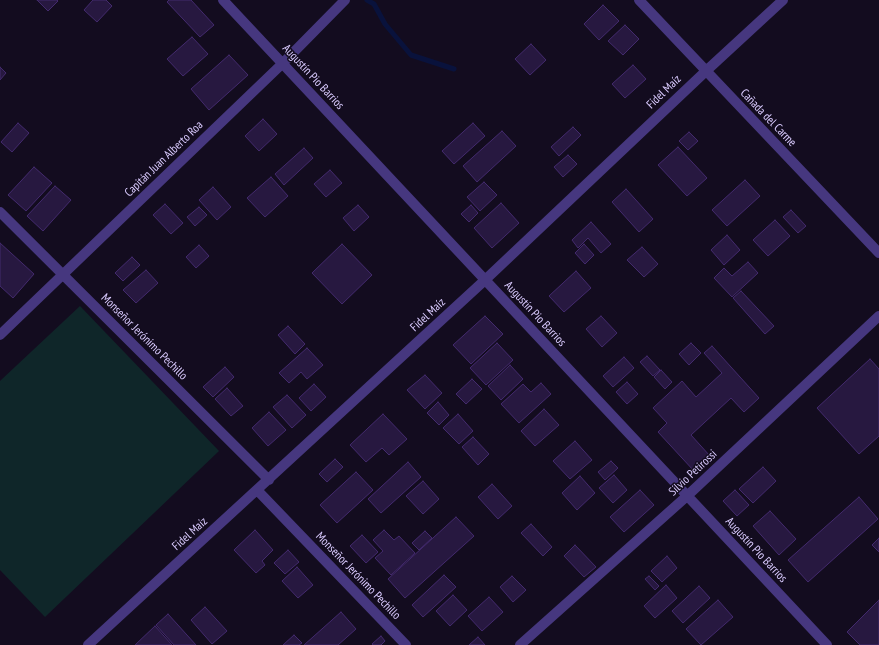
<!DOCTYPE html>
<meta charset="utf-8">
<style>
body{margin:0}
canvas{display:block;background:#130c1f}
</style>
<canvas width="879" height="645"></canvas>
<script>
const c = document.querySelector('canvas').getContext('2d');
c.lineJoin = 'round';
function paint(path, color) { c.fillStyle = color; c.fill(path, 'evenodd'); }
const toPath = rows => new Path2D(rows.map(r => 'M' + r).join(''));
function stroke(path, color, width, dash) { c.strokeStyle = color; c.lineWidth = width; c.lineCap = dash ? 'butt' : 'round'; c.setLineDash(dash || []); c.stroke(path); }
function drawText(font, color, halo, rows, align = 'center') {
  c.font = font + ' "PT Sans Narrow",sans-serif'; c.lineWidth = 3; c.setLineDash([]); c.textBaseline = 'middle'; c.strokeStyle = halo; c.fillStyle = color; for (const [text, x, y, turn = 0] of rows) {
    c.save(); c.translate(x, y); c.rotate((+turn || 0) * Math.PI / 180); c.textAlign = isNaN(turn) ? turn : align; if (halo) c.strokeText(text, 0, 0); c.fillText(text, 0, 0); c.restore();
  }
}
const green = toPath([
 [80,306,219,451,45,617,0,570,0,381]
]);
const stream = toPath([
 [367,0,374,4,385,24,411,55,454,69]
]);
const building = toPath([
 [37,0,57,0,58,1,48,11,37,0],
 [93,0,106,0,112,6,97,22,84,10,93,0],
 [169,0,191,0,214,25,200,37,167,2,169,0],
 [603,5,619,21,599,40,584,24,603,5],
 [625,25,639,39,623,55,608,41,625,25],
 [192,37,208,54,183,76,167,59,192,37],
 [531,44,546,60,530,75,515,59,531,44],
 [229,55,248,75,209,110,191,89,229,55],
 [633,65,646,79,625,98,612,84,633,65],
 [0,67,6,73,0,80,0,67],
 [263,119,277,134,259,151,245,136,263,119],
 [18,123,29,133,12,152,1,142,18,123],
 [473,123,485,136,454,164,442,151,473,123],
 [573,127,581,135,559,156,551,147,573,127],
 [502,131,516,146,477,182,463,166,502,131],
 [689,132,698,141,688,150,679,141,689,132],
 [678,147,707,178,687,196,658,165,678,147],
 [304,148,313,158,284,185,275,174,304,148],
 [568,155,577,164,563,177,554,167,568,155],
 [34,167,52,183,26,211,8,195,34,167],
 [330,170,342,183,326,197,314,184,330,170],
 [271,177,288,196,265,217,247,198,271,177],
 [745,180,760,196,727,226,712,210,745,180],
 [484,182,497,195,480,211,467,197,484,182],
 [55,186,71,200,43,231,27,216,55,186],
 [213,187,231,207,217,220,199,200,213,187],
 [626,189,653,219,639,232,612,202,626,189],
 [501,203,519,223,492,248,474,228,501,203],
 [165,204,183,223,171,234,153,215,165,204],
 [358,205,369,217,354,231,343,218,358,205],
 [471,205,478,213,469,222,461,214,471,205],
 [199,207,207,215,195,226,187,217,199,207],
 [791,210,806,226,798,233,783,217,791,210],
 [775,220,790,236,768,256,753,240,775,220],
 [591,222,611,244,601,253,588,238,578,248,572,240,591,222],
 [727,235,740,250,724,265,711,250,727,235],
 [0,243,34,274,13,298,0,286,0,243],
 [342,244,372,275,342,304,312,273,342,244],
 [584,244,594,255,585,264,575,253,584,244],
 [199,245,209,256,196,268,186,257,199,245],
 [642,247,658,264,644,277,627,260,642,247],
 [132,257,140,265,123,281,115,273,132,257],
 [748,262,758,273,732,297,714,278,724,268,732,276,748,262],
 [146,270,158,283,136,303,123,290,146,270],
 [576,271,591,288,564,312,549,296,576,271],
 [741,291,774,326,765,334,733,298,741,291],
 [485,316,503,334,471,364,453,345,485,316],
 [601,316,617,333,602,347,586,329,601,316],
 [288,326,305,344,295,354,278,335,288,326],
 [497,343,513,360,486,385,470,368,497,343],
 [691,343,701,353,689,365,679,354,691,343],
 [712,346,759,398,744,412,731,398,691,435,710,456,694,471,658,432,667,423,653,408,682,381,696,397,722,373,704,353,712,346],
 [307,348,323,365,307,379,301,372,289,383,279,373,307,348],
 [647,356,660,370,653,376,640,362,647,356],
 [624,357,634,368,613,387,603,376,624,357],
 [870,359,879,369,879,436,859,454,817,408,870,359],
 [510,365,523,379,501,400,488,386,510,365],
 [225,367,234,377,213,397,203,387,225,367],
 [661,370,672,382,665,389,654,377,661,370],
 [425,375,442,393,425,409,407,390,425,375],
 [472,379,482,389,466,404,456,394,472,379],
 [627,382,638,394,627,404,616,392,627,382],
 [541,383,551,394,519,423,501,404,523,384,531,392,541,383],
 [314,384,326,397,311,411,299,398,314,384],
 [227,388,243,406,231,416,215,399,227,388],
 [287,395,306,415,292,428,273,407,287,395],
 [438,402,449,415,439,425,427,413,438,402],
 [544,409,559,425,535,446,521,431,544,409],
 [269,412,286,430,268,446,252,428,269,412],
 [383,414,407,439,389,455,382,448,366,462,350,445,383,414],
 [458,414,473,431,459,444,443,428,458,414],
 [473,437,489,454,478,465,462,447,473,437],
 [575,441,592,460,570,479,553,461,575,441],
 [335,459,343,467,327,482,319,474,335,459],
 [611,461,618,468,605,480,598,472,611,461],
 [408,462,421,477,381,513,368,499,408,462],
 [763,467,776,481,753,503,739,489,763,467],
 [356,472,373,490,337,523,320,505,356,472],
 [614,475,627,490,613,503,599,488,614,475],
 [580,476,595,493,577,510,562,493,580,476],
 [423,481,439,499,423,514,406,496,423,481],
 [492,484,512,506,498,519,478,497,492,484],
 [640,490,654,505,624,532,610,517,640,490],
 [735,490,749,505,737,516,723,501,735,490],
 [859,497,878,519,808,582,788,560,859,497],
 [770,511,796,539,779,555,753,526,770,511],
 [456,517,474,536,405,598,388,579,456,517],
 [531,524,552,547,543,556,521,533,531,524],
 [255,530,273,550,262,561,265,565,256,573,234,550,255,530],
 [384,530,394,540,399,536,415,553,391,575,375,558,383,551,373,540,384,530],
 [425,531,432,538,419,550,412,543,425,531],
 [362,535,378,552,366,563,350,546,362,535],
 [879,538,879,552,872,545,879,538],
 [575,545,596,567,584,577,564,556,575,545],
 [288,550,299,562,285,574,274,563,288,550],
 [667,556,677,568,662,582,651,571,667,556],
 [297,567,313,585,298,598,282,581,297,567],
 [444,575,456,587,423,617,412,605,444,575],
 [512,576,526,590,513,602,500,587,512,576],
 [649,576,659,586,655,590,645,579,649,576],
 [666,585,677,598,655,618,644,606,666,585],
 [699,586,710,598,683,623,672,611,699,586],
 [453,595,467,610,450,626,436,611,453,595],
 [489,597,503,612,482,631,468,616,489,597],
 [718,600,733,617,701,645,686,629,718,600],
 [879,600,879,645,860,645,847,632,879,600],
 [205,607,227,631,212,644,191,620,205,607],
 [341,612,356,629,338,645,304,645,341,612],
 [168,614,196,645,174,645,156,625,168,614],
 [155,626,172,645,135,645,155,626],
 [294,635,302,643,299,645,283,645,294,635],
 [381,636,385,641,381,645,373,645,372,644,381,636],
 [478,637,485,645,469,645,478,637]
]);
const minor = toPath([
 [223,0,827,645],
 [639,0,879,253],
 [0,212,269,480],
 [0,335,283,63,345,0],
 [258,491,406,645],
 [88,645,485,280,706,71,783,0],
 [520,645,687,496,879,316]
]);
const streetNames = [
 ["Augustín Pio Barrios",313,77,47],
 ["Fidel Maíz",664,92,-44],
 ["Cañada del Carme",768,118,46],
 ["Capitán Juan Alberto Roa",164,159,-44],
 ["Augustín Pio Barrios",535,314,47],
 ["Fidel Maíz",428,315,-43],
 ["Monseñor Jerónimo Pechillo",144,337,45],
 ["Silvio Petirossi",693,473,-43],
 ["Fidel Maíz",190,534,-42],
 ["Augustín Pio Barrios",756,550,47],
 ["Monseñor Jerónimo Pechillo",358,576,46]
];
paint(green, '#0f2629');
stroke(stream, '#09123c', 5);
paint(building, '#271840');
stroke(building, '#432a6d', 1);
stroke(minor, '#46377f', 10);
drawText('12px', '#dacbff', '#130c1f', streetNames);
</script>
